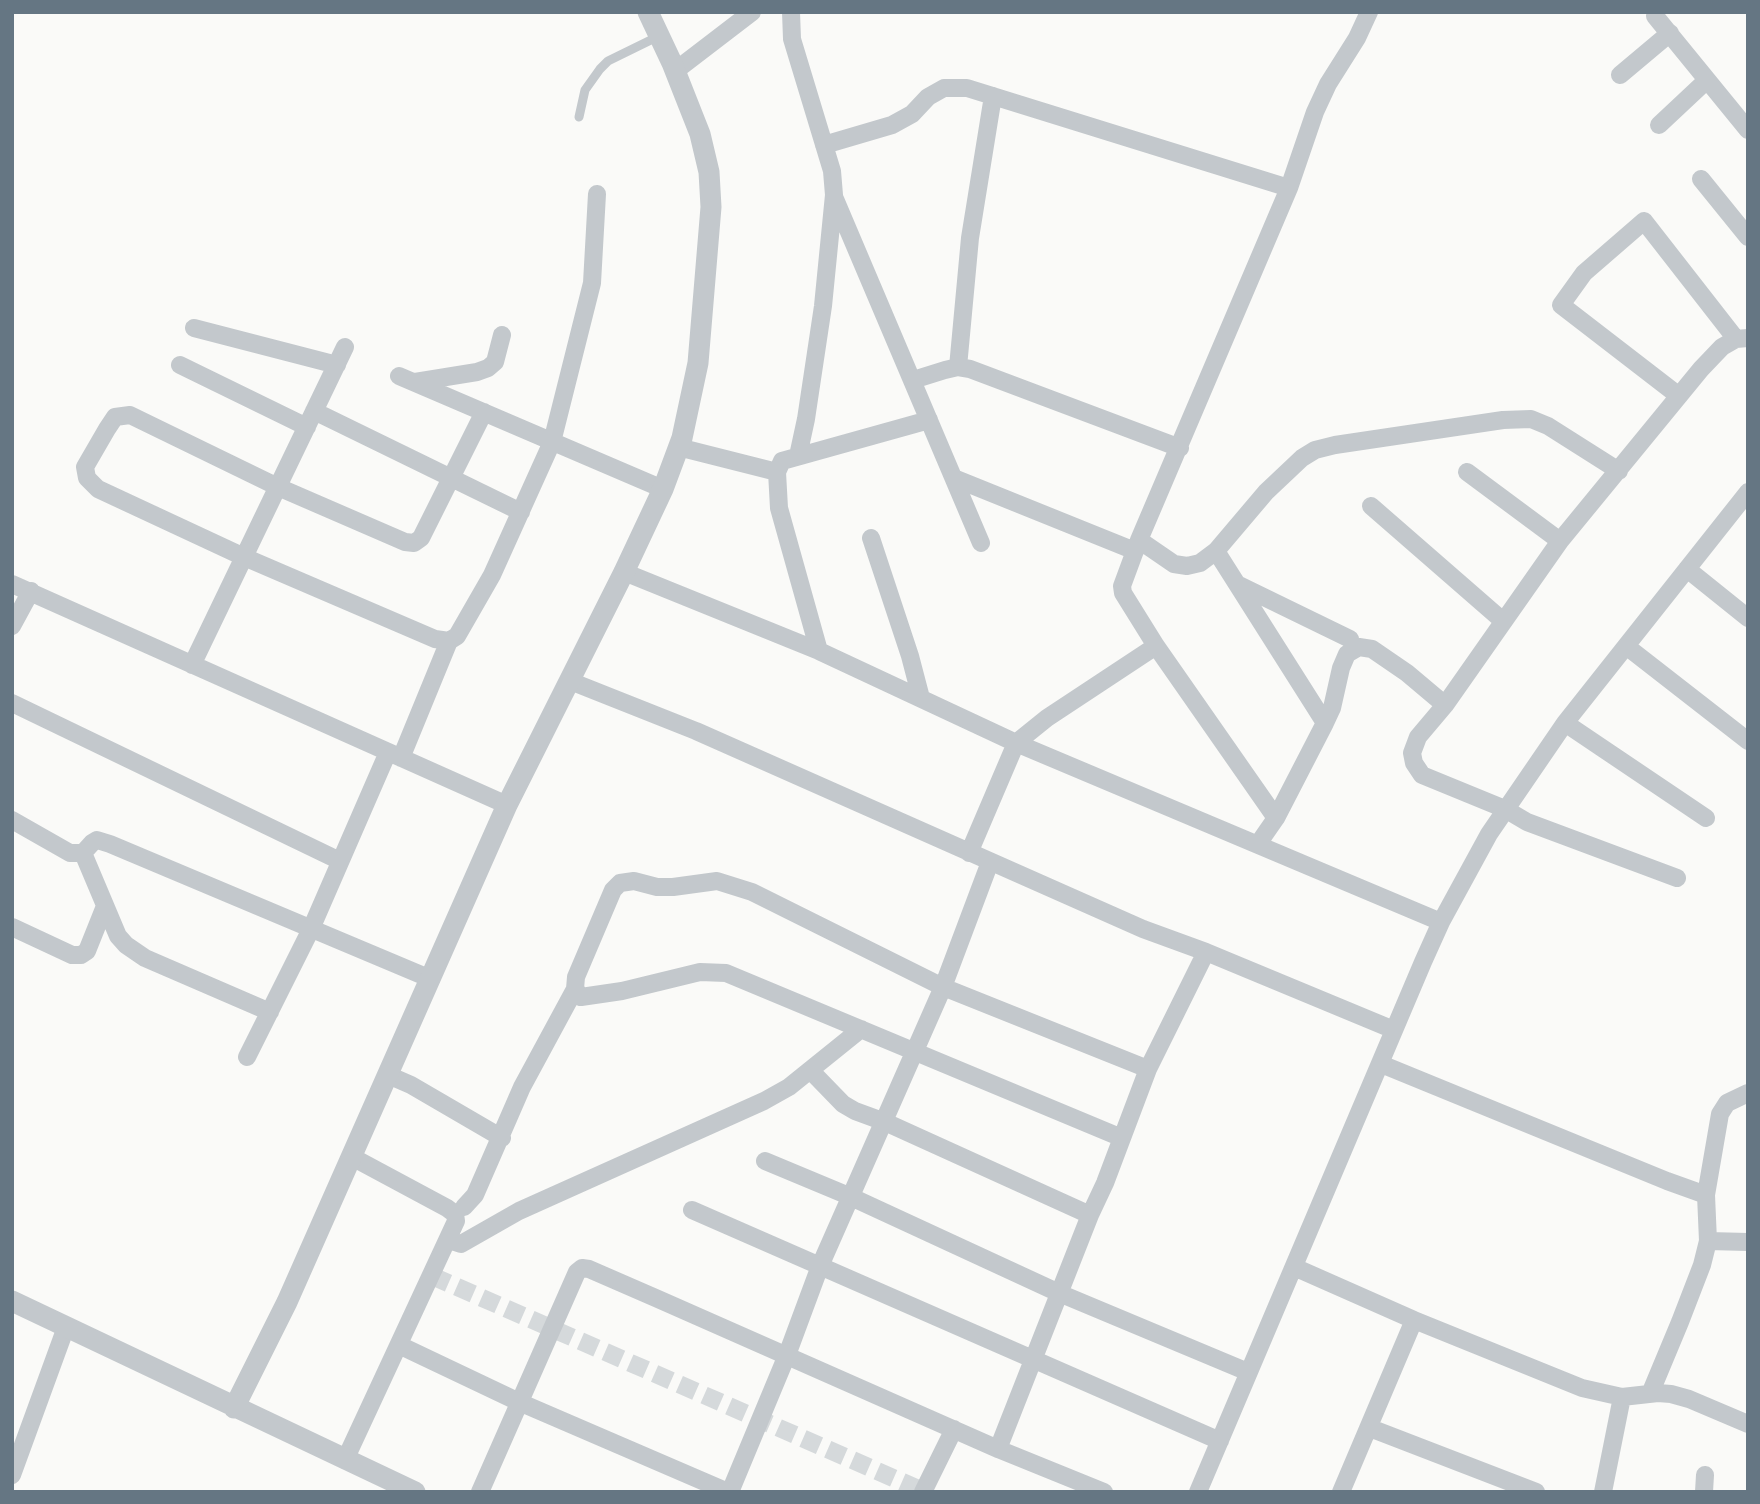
<!DOCTYPE html>
<style>
body{margin:0}
#map{position:relative;width:1760px;height:1504px;overflow:hidden;background:#fafaf8;font-family:"Archivo Narrow",sans-serif}
canvas{display:block}
.frame{position:absolute;inset:0;border:14px solid #657683;pointer-events:none}
</style>
<div id="map">
<canvas width="1760" height="1504"></canvas>
<div class="frame"></div>
</div>
<script>
const c = document.querySelector('canvas').getContext('2d');
c.lineJoin = 'round';
const toPath = rows => new Path2D(rows.map(r => 'M' + r).join(''));
function stroke(path, color, width, dash) { c.strokeStyle = color; c.lineWidth = width; c.lineCap = dash ? 'butt' : 'round'; c.setLineDash(dash || []); c.stroke(path); }
const minorTunnel = toPath([
 [432,1276,923,1491]
]);
const service = toPath([
 [579,117,585,90,600,69,608,61,659,36]
]);
const minor = toPath([
 [791,12,792,39,832,171,834,195,823,306,806,419,798,456],
 [1655,16,1748,130],
 [675,71,752,12],
 [1620,75,1670,33],
 [1659,125,1707,80],
 [824,145,892,125,912,114,928,97,944,88,967,88,1289,188],
 [1701,179,1748,237],
 [835,199,981,543],
 [194,328,337,365],
 [180,365,307,427],
 [958,367,970,238,993,96],
 [399,376,663,489],
 [913,380,945,370,958,367,970,369,1180,448],
 [415,382,477,372,488,368,495,362,502,335],
 [1679,396,1561,305,1584,273,1644,221,1736,339],
 [314,411,521,512],
 [484,412,421,538,414,543,405,542,278,487,130,415,115,417,107,429,85,467,87,478,98,489,244,557,435,639,449,641,457,636,492,575,552,442,592,283,597,194],
 [678,447,777,472],
 [1467,472,1560,541],
 [954,478,1135,551],
 [1371,506,1503,621],
 [871,538,910,656,921,698],
 [1139,540,1174,564,1187,566,1200,563,1216,551,1266,492,1302,458,1315,450,1335,445,1503,420,1531,419,1548,426,1619,471],
 [1216,551,1325,723],
 [1687,569,1748,618],
 [624,572,819,651,1016,743,1441,922],
 [12,584,507,805],
 [1237,584,1350,639],
 [12,626,31,591],
 [1626,646,1748,741],
 [819,651,779,508,777,472,782,461,929,420],
 [192,665,345,347],
 [570,681,696,731,1143,929,1206,952,1394,1030],
 [12,703,340,861],
 [1565,723,1706,818],
 [401,758,449,641],
 [1276,818,1156,646,1123,593,1122,586,1139,540,1289,188,1315,112,1328,84,1357,38,1369,12],
 [12,820,70,853,83,853,92,843,97,840,110,844,431,979],
 [1258,844,1276,818,1325,723,1332,708,1341,668,1347,654,1359,647,1372,649,1407,673,1445,705],
 [83,853,118,936,126,945,145,958,270,1012],
 [969,853,1016,743,1047,718,1156,646],
 [1677,878,1527,822,1505,809,1422,775,1414,763,1412,753,1418,737,1445,705,1560,541,1701,369,1722,347,1736,339,1748,338],
 [12,927,72,955,81,955,87,951,105,906],
 [247,1057,311,929,388,752],
 [1381,1064,1667,1181,1706,1195],
 [810,1070,843,1104,855,1111,885,1122,1090,1215],
 [388,1075,411,1085,502,1138],
 [1122,1138,726,973,700,972,622,991,581,997,575,989,576,977,613,890,620,883,634,881,657,887,673,887,717,881,752,892,943,987,1148,1069],
 [765,1161,849,1196,1059,1293,1248,1372],
 [464,1207,475,1195,522,1087,575,989],
 [692,1210,1220,1441],
 [449,1240,461,1244,519,1211,764,1101,789,1087,861,1029],
 [1708,1241,1748,1242],
 [1294,1267,1414,1320,1582,1388,1622,1397,1658,1393,1671,1394,1689,1399,1748,1424],
 [399,1345,519,1402,728,1492],
 [1650,1394,1680,1322,1702,1265,1708,1241,1706,1195,1720,1114,1727,1103,1748,1093],
 [1370,1428,1536,1492],
 [998,1449,1090,1215,1105,1183,1148,1069,1206,952],
 [345,1460,456,1221,455,1214,447,1208,352,1157],
 [12,1475,66,1327],
 [480,1492,577,1272,582,1268,589,1269,658,1299,998,1449,1104,1492],
 [730,1492,787,1355,820,1266,943,987,990,862],
 [923,1492,954,1429],
 [1198,1492,1423,962,1441,922,1489,834,1565,723,1748,492],
 [1341,1492,1414,1320],
 [1603,1492,1622,1397],
 [1704,1492,1705,1475]
]);
const tertiary = toPath([
 [12,1301,415,1492],
 [234,1408,287,1302,507,805,624,572,663,489,682,438,698,363,711,207,709,172,700,134,672,63,648,12]
]);
stroke(minorTunnel, '#d5d9db', 18, [18, 9]);
stroke(service, '#c3c8cc', 9);
stroke(minor, '#c3c8cc', 18);
stroke(tertiary, '#c3c8cc', 21);
</script>
